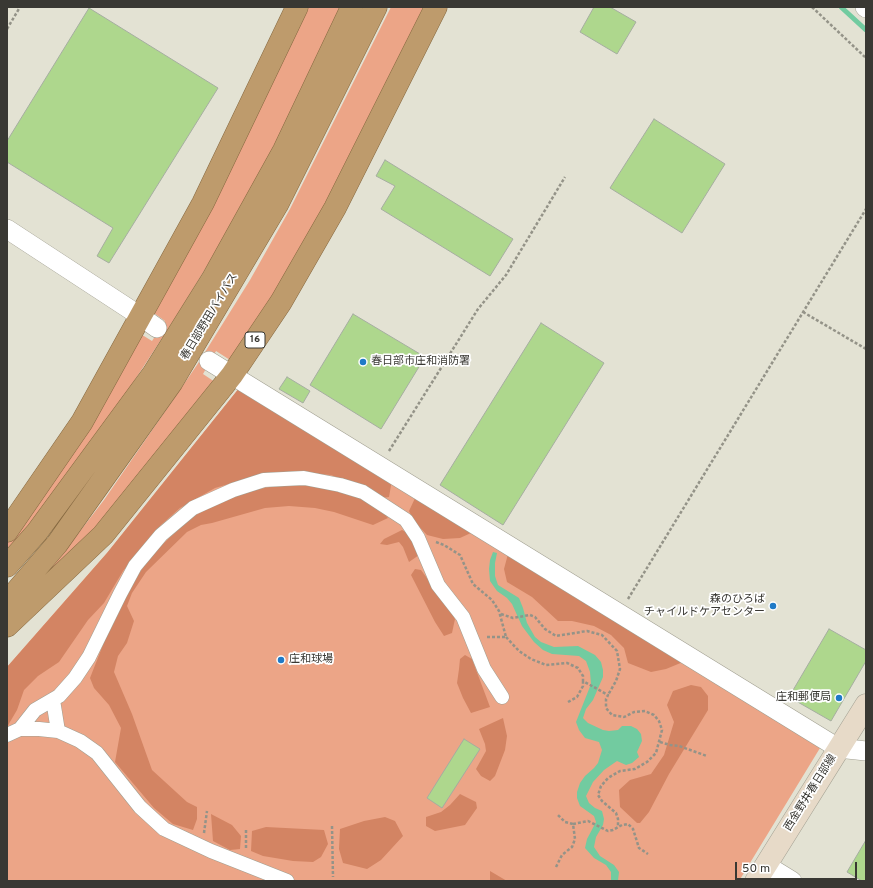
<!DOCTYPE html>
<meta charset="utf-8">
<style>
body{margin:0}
#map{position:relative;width:873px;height:888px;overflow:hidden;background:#e3e2d3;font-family:Overpass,sans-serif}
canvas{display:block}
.frame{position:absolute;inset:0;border:8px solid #393833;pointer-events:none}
.scale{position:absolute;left:735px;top:862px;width:122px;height:18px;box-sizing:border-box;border:2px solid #393833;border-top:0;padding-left:5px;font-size:12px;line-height:14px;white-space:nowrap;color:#393833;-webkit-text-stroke:3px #fff;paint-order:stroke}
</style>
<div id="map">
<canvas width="873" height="888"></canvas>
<div class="frame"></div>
<div class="scale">50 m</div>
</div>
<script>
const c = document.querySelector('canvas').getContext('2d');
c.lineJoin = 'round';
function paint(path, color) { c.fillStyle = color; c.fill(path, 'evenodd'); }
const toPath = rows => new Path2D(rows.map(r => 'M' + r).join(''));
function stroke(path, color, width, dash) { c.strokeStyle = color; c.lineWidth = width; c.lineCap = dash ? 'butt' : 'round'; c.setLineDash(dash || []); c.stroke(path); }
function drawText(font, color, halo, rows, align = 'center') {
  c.font = font + ' Overpass,"Noto Sans JP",sans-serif'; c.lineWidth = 3.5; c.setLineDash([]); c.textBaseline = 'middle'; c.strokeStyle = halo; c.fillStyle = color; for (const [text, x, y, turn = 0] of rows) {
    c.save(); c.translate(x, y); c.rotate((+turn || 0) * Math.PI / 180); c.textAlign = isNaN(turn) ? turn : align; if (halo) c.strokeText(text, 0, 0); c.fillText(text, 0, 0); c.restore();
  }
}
const green = toPath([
 [305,7,341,7,276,143,218,248,179,312,127,392,56,491,7,552,7,541,139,333,152,341,165,321,151,311],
 [391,7,426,7,305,247,230,360,216,351,203,374,215,382,156,457,82,543,19,606,57,561,104,500,197,365,250,280,290,209],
 [240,387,820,748,739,881,7,881,7,667,107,553]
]);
const forest = toPath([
 [240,387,392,480,389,497,382,498,359,486,331,475,296,472,263,474,215,488,180,508,161,525,123,571,104,603,88,620,59,662,38,676,24,690,17,710,7,727,7,667,107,553],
 [279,485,309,486,337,490,358,496,384,513,388,518,373,525,334,512,315,508,289,506,265,508,212,523,201,525,187,532,146,572,132,593,127,606,134,621,127,643,118,656,114,672,132,714,152,770,187,802,197,807,197,819,193,830,173,824,154,808,115,762,121,728,109,705,94,688,90,678,119,604,152,554,192,517,219,503,250,491],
 [416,496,473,532,460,538,443,539,427,535,414,521,409,511],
 [402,530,411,535,419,555,409,562,403,547,399,542,387,545,380,544,384,539],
 [508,554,683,662,666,669,651,672,628,663,624,648,611,635,594,626,572,621,558,621,532,597,507,582,504,569],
 [415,569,421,570,448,607,455,619,452,633,444,636,435,622,411,575],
 [465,655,472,659,490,707,471,713,463,698,457,683,459,669,460,659],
 [691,685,701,687,708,696,708,710,669,774,649,812,640,823,637,823,620,807,619,790,630,780,651,774,664,755,674,722,667,705,673,691],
 [503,718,507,736,505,750,495,776,490,781,481,776,476,769,486,751,485,744,479,729],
 [460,794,476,802,477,808,465,825,435,831,426,826,426,817,441,812,450,805],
 [211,814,232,825,241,836,240,849,230,850,213,841],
 [385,817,395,821,403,836,381,860,367,869,343,863,339,849,340,829,364,821],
 [266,827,324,830,328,844,321,857,313,862,293,861,263,856,251,851,252,831],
 [490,871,507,881,490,881]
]);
const water = toPath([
 [493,552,497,553,495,563,495,576,498,585,519,598,523,608,527,623,535,637,541,642,554,647,578,646,595,655,601,662,603,670,603,677,593,700,586,709,583,718,588,723,603,730,609,731,618,730,622,726,631,726,637,729,641,734,642,741,637,752,639,757,632,763,626,765,617,761,604,770,593,782,586,796,589,803,595,808,602,811,604,819,603,825,596,837,594,847,600,856,614,865,619,872,618,881,611,881,611,872,606,865,594,858,585,848,587,839,596,822,594,816,580,806,577,798,577,792,580,783,585,776,594,768,598,763,602,750,599,742,585,738,579,730,576,722,591,684,590,672,586,661,579,656,552,654,543,650,534,642,522,626,512,604,507,598,497,591,490,581,489,569,490,560]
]);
const stream = toPath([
 [841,7,866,30]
]);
const building = toPath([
 [594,7,610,7,636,22,617,54,580,32,594,7],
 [89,8,218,88,109,263,97,256,113,228,7,162,7,141,89,8],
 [654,119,725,164,682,233,610,188,654,119],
 [385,160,513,239,490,276,381,209,395,186,376,176,385,160],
 [353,314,425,357,381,429,310,385,353,314],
 [541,323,604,363,503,525,440,485,541,323],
 [287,377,310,391,303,403,279,389,287,377],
 [829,629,866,650,866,661,831,721,789,697,829,629],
 [464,739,480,749,442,808,427,798,464,739],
 [866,840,866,881,862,881,847,872,866,840]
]);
const path = toPath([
 [812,7,866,58],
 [7,29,20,7],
 [803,312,866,349],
 [389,451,478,309,506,275,565,177],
 [436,542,444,545,460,555,473,584,492,600,499,611,506,637,487,637],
 [628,599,866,209],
 [501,614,513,618,530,615,535,617,545,629,556,636,587,631,602,635,617,651,620,669,616,681,608,695],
 [506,637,519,651,531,659,546,665,567,663,578,668,583,676,583,681,608,695,606,699,606,708,612,715,624,717,634,712,645,711,654,715,659,721,662,730,656,753,647,762,635,769,620,771,608,778,601,786,598,795,602,801,616,813,618,819,618,826],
 [568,702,577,697,583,686,583,681],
 [660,742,670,745,679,746,707,756],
 [573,824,588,821,608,831,613,830,622,825,628,824,633,829,639,848,648,854],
 [332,826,333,877],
 [246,830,246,849],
 [204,833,207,811],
 [556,867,562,855,572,847,575,839,573,824,565,822,558,815]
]);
const pedestrian = toPath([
 [53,700,58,731,39,729,20,729,35,710,59,696,75,678,89,657,120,594,135,566,161,535,193,508,233,490,264,480,304,478,340,485,363,492,406,520,418,538,438,585,463,617,484,669,502,697],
 [58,731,80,741,97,753,140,807,164,829,211,851,287,881],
 [7,735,20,729]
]);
const minor = toPath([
 [865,7,866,8],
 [7,229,140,316,157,328],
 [209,361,838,748,866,751],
 [766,865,792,881]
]);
const secondary = toPath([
 [756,881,866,705]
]);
const trunk = toPath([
 [7,531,82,422,203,203,297,7],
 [7,566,37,532,153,374,213,278,284,150,352,7],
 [7,602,57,544,172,382,277,205,376,7],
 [7,626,103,535,232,375,281,302,335,208,436,7]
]);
const markers = [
 [363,362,4,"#1f7ac7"],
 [773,606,4,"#1f7ac7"],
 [281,660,4,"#1f7ac7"],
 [839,698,4,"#1f7ac7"]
];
const shields = [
 [255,340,20]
];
const shieldNames = [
 ["16",255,340]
];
const streetNames = [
 ["春日部野田バイパス",210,317,-59],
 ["西金野井春日部線",811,793,-58]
];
const poiNames = [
 ["春日部市庄和消防署",371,362],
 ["森のひろば",765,600,"right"],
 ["チャイルドケアセンター",765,613,"right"],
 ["庄和球場",289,660],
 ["庄和郵便局",831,698,"right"]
];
paint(green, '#eca587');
paint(forest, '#d38463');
paint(water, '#72cba0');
stroke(stream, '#72cba0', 5);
paint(building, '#aed78d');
stroke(building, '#a5ada0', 1);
stroke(pedestrian, '#a19f91', 15);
stroke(minor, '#a19f91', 20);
stroke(secondary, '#a19f91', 23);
stroke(trunk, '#856840', 23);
stroke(path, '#949388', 2.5, [3, 2]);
stroke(pedestrian, '#fff', 14);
stroke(minor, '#fff', 19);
stroke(secondary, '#e7dac8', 22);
stroke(trunk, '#be9b6c', 22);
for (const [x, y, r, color] of markers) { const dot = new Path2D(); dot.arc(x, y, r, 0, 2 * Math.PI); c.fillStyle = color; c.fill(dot); stroke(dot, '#fff', 1.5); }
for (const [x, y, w] of shields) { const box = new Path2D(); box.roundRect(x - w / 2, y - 8, w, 16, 3); c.fillStyle = '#fff'; c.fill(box); stroke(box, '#393833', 1); }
drawText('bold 10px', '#393833', null, shieldNames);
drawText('11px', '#393833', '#fff', streetNames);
drawText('11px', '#393833', '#fff', poiNames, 'left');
</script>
